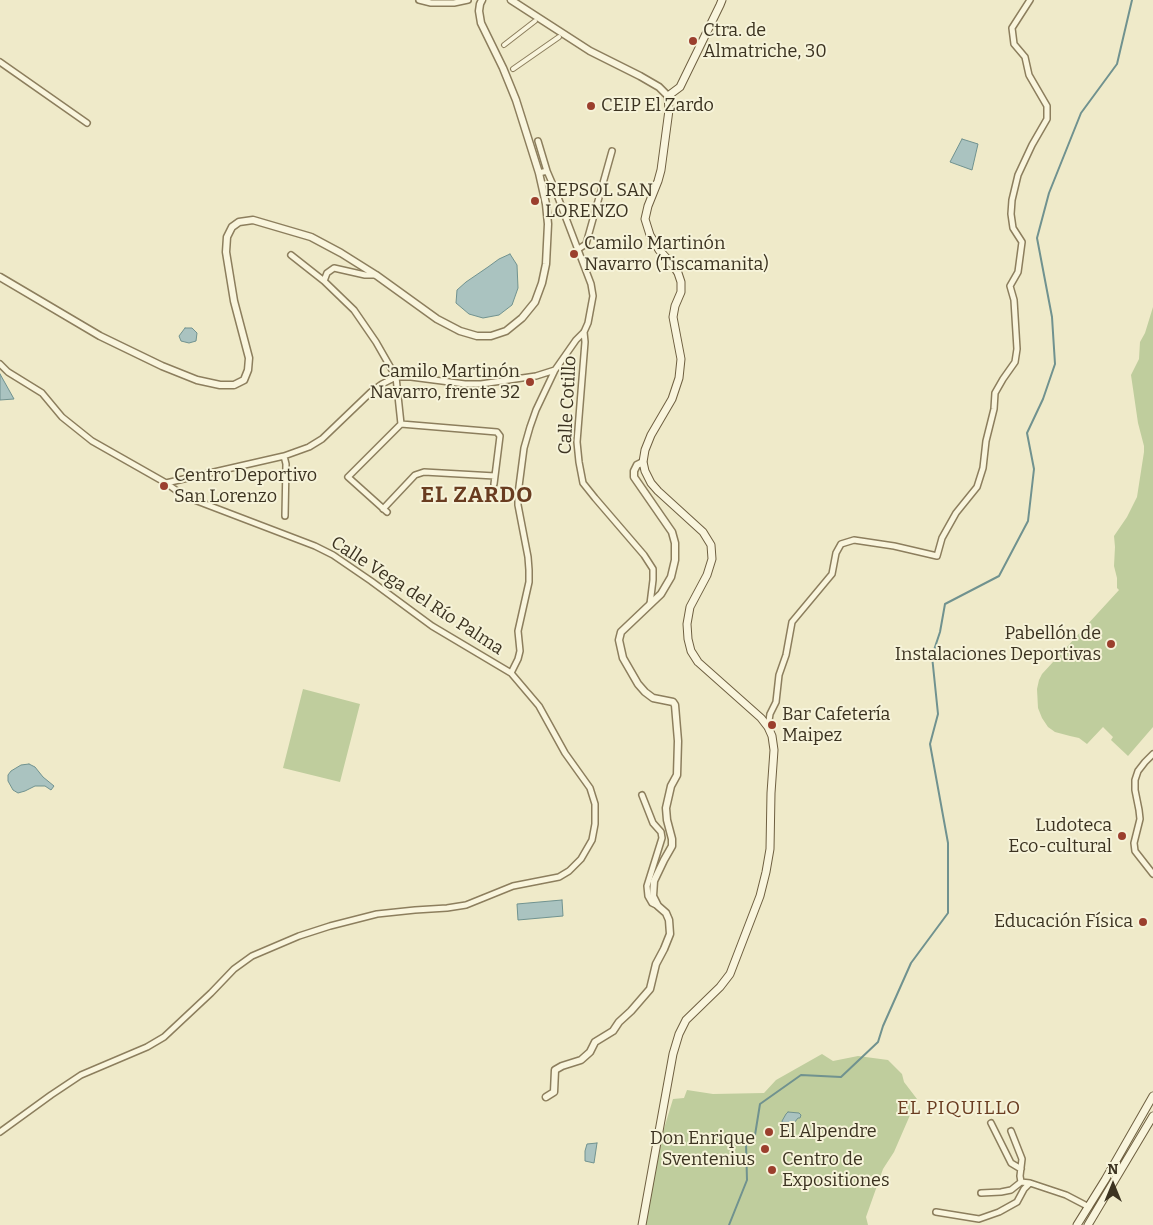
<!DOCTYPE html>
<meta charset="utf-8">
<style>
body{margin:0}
#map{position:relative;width:1153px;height:1225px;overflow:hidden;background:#efeac9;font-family:Bitter,serif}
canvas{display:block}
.north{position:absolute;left:1088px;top:1160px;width:50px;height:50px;-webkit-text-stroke:4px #f6f3d9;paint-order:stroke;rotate:0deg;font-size:14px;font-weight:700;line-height:20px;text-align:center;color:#3c3321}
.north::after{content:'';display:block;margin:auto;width:18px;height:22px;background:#3c3321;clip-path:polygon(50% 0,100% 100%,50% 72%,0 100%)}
</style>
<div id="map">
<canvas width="1153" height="1225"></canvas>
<div class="north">N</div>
</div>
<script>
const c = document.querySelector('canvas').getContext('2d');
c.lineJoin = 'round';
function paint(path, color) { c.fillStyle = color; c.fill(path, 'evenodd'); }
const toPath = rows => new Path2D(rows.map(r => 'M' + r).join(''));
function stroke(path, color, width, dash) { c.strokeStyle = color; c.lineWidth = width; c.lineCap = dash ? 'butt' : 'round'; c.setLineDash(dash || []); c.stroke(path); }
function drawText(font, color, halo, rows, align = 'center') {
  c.font = font + ' Bitter,serif'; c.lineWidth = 4; c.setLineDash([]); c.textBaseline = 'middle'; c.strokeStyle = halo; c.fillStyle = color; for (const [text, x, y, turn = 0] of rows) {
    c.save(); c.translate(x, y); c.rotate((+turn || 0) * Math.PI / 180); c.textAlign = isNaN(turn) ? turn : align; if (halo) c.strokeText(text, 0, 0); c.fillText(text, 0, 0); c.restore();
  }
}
const green = toPath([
 [1153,307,1153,727,1128,756,1111,740,1113,737,1103,727,1087,744,1079,738,1070,736,1055,732,1048,727,1042,718,1038,708,1037,689,1039,680,1042,674,1119,590,1117,588,1117,578,1114,566,1115,547,1114,536,1127,517,1137,497,1144,452,1144,446,1138,423,1131,375,1139,359,1140,342,1145,333],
 [303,689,360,704,340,782,283,768],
 [822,1054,833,1061,858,1056,888,1060,902,1074,904,1082,917,1099,894,1152,883,1169,866,1217,868,1225,645,1225,663,1132,673,1099,684,1098,687,1090,713,1094,764,1093,776,1080]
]);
const water = toPath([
 [962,139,978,144,972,170,950,162,962,139],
 [510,254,517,265,518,288,512,305,499,315,483,318,469,314,456,303,457,290,466,282,488,267,499,259,510,254],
 [185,328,192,328,197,333,196,341,189,343,181,341,179,336,185,328],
 [0,374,14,399,0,400,0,374],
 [29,764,35,767,43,777,54,786,51,790,45,786,35,786,25,791,18,793,13,790,8,781,8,775,11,771,21,765,29,764],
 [562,900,563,916,518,920,517,904,562,900],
 [788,1112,799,1113,801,1115,800,1118,798,1118,794,1123,792,1130,789,1132,785,1132,782,1131,783,1125,782,1121,786,1114,788,1112],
 [597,1143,594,1163,585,1161,585,1151,587,1144,597,1143]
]);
const stream = toPath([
 [729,1225,747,1180,746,1143,755,1135,760,1104,801,1075,841,1077,878,1042,883,1026,911,963,948,913,948,843,930,744,938,714,932,656,940,632,945,604,999,576,1028,521,1034,469,1027,433,1043,399,1055,364,1052,317,1037,238,1049,193,1081,113,1117,64,1132,0]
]);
const pedestrian = toPath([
 [504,45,535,21],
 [513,69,559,37]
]);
const minor = toPath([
 [419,0,431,3,454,3,468,0],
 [0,62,87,123],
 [538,141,547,171],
 [577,250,586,244,612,151],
 [291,255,324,281],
 [376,275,365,275,334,268,327,273,324,281,354,310,376,342,396,377,401,424],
 [584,332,585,342,577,442,579,462,583,483,595,498,644,555,653,569,653,580,650,604],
 [0,364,8,372,42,393,62,417,92,441,166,483,184,496,315,546,333,555,371,581,432,626,511,673,539,706,565,753,590,788,595,804,595,824,592,840,581,859,569,871,559,877,513,886,466,905,447,908,415,910,377,914,330,926,299,936,252,956,234,969,211,993,164,1037,147,1047,81,1075,51,1095,0,1132],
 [284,456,286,464,285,516],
 [166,483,284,456,309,447,322,439,371,392,382,384,396,377,411,377,465,384,481,384,536,376,555,370,576,340,584,332,588,323,593,296,591,284,556,192,547,171,539,173],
 [383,509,415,475,424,472,495,476],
 [387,512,348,477,401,424,497,432,500,436,494,484],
 [511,673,518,659,520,651,518,631,529,582,529,570,528,557,518,505,518,494,524,448,530,427,536,410,555,370],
 [768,727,770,714,776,702,779,675,786,655,792,622,832,574,836,553,841,544,854,540,894,546,937,556,942,538,956,513,977,487,983,468,986,441,994,409,995,393,1003,379,1015,362,1017,349,1014,300,1010,286,1018,272,1022,242,1013,228,1011,214,1012,200,1018,175,1032,145,1047,119,1047,106,1029,75,1025,57,1014,44,1012,28,1030,0],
 [1153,754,1145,762,1138,771,1135,780,1135,790,1139,810,1140,819,1134,843,1135,851,1153,874],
 [642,795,653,823,661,832,662,838,647,886,648,896,652,903,658,906],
 [991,1123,1011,1163,1021,1169],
 [1011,1131,1022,1159,1020,1176,1021,1182],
 [981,1193,1001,1192,1011,1190,1021,1182,1030,1183],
 [936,1212,979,1219,999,1212,1017,1202,1024,1189,1030,1183,1066,1195,1089,1207]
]);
const tertiary = toPath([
 [511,0,590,51,640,76,659,87,668,96],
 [0,277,100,336,162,366,197,380,220,385,234,385,244,380,248,370,249,358,234,301,226,252,227,237,232,227,239,222,253,220,311,237,341,253,376,275,437,319,460,331,477,336,491,336,506,331,522,318,535,302,542,283,546,264,548,224,546,204,539,173,516,100,503,68,481,23,479,11,480,4,482,0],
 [546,1097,554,1092,555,1070,562,1066,581,1060,590,1052,595,1042,613,1031,619,1022,631,1011,650,989,656,964,664,949,670,934,669,920,666,913,658,906,653,896,654,881,664,860,672,846,672,839,667,820,666,808,671,786,677,775,678,741,675,705,673,702,653,698,645,692,638,684,623,658,619,640,621,632,661,594,671,577,675,560,675,543,672,532,634,477,634,471,637,465,643,462]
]);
const secondary = toPath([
 [642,1225,673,1054,679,1034,686,1020,720,987,730,974,760,896,766,872,770,849,771,793,774,750,772,736,768,727,761,718,698,662,691,651,688,639,687,624,690,607,707,575,712,559,711,545,703,532,658,491,651,483,645,471,643,462,645,450,651,435,672,399,679,378,681,359,673,317,675,306,681,292,681,282,678,273,673,265,659,250,650,235,645,219,648,206,658,181,661,170,669,110,668,96,680,87,720,5,722,0],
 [1077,1225,1105,1180,1153,1096],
 [1088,1225,1153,1116]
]);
const markers = [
 [693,41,5,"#9b3f2d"],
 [591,106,5,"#9b3f2d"],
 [535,201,5,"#9b3f2d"],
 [574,254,5,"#9b3f2d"],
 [530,382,5,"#9b3f2d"],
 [164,486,5,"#9b3f2d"],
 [1111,644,5,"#9b3f2d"],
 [772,725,5,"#9b3f2d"],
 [1122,836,5,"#9b3f2d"],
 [1143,922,5,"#9b3f2d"],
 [769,1132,5,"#9b3f2d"],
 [765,1149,5,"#9b3f2d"],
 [772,1170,5,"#9b3f2d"]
];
const poiNames = [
 ["Ctra. de",703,31],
 ["Almatriche, 30",703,52],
 ["CEIP El Zardo",601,106],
 ["REPSOL SAN",545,191],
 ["LORENZO",545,212],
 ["Camilo Martinón",584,244],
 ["Navarro (Tiscamanita)",584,265],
 ["Camilo Martinón",520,372,"right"],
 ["Navarro, frente 32",520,393,"right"],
 ["Centro Deportivo",174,476],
 ["San Lorenzo",174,497],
 ["Pabellón de",1101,634,"right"],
 ["Instalaciones Deportivas",1101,655,"right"],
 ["Bar Cafetería",782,715],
 ["Maipez",782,736],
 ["Ludoteca",1112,826,"right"],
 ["Eco-cultural",1112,847,"right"],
 ["Educación Física",1133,922,"right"],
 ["El Alpendre",779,1132],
 ["Don Enrique",755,1139,"right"],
 ["Sventenius",755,1160,"right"],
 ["Centro de",782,1160],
 ["Expositiones",782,1181]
];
const streetNames = [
 ["Calle Cotillo",568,405,-87],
 ["Calle Vega del Río Palma",417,596,33]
];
const neighbourhoodNames = [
 ["EL PIQUILLO",959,1109]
];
const districtNames = [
 ["EL ZARDO",477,496]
];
paint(green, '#bfcd9d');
paint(water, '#aac3c0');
stroke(water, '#70928f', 1);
stroke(stream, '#70928f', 2);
stroke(pedestrian, '#8c7e5d', 6);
stroke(minor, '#8c7e5d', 8);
stroke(tertiary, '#8c7e5d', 9);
stroke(secondary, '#6e5f40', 9);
stroke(pedestrian, '#f9f5dd', 4);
stroke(minor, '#f9f5dd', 5);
stroke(tertiary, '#f9f5dd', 6);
stroke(secondary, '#f9f5dd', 7);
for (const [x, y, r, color] of markers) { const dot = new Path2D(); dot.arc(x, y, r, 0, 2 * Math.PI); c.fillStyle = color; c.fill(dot); stroke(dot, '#f6f3d9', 2); }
drawText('18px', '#3c3321', '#f6f3d9', poiNames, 'left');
drawText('18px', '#3c3321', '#f6f3d9', streetNames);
c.letterSpacing = '1px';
drawText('19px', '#693c20', '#f6f3d9', neighbourhoodNames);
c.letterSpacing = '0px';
c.letterSpacing = '1px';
drawText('bold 22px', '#693c20', '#f6f3d9', districtNames);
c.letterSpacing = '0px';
</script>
